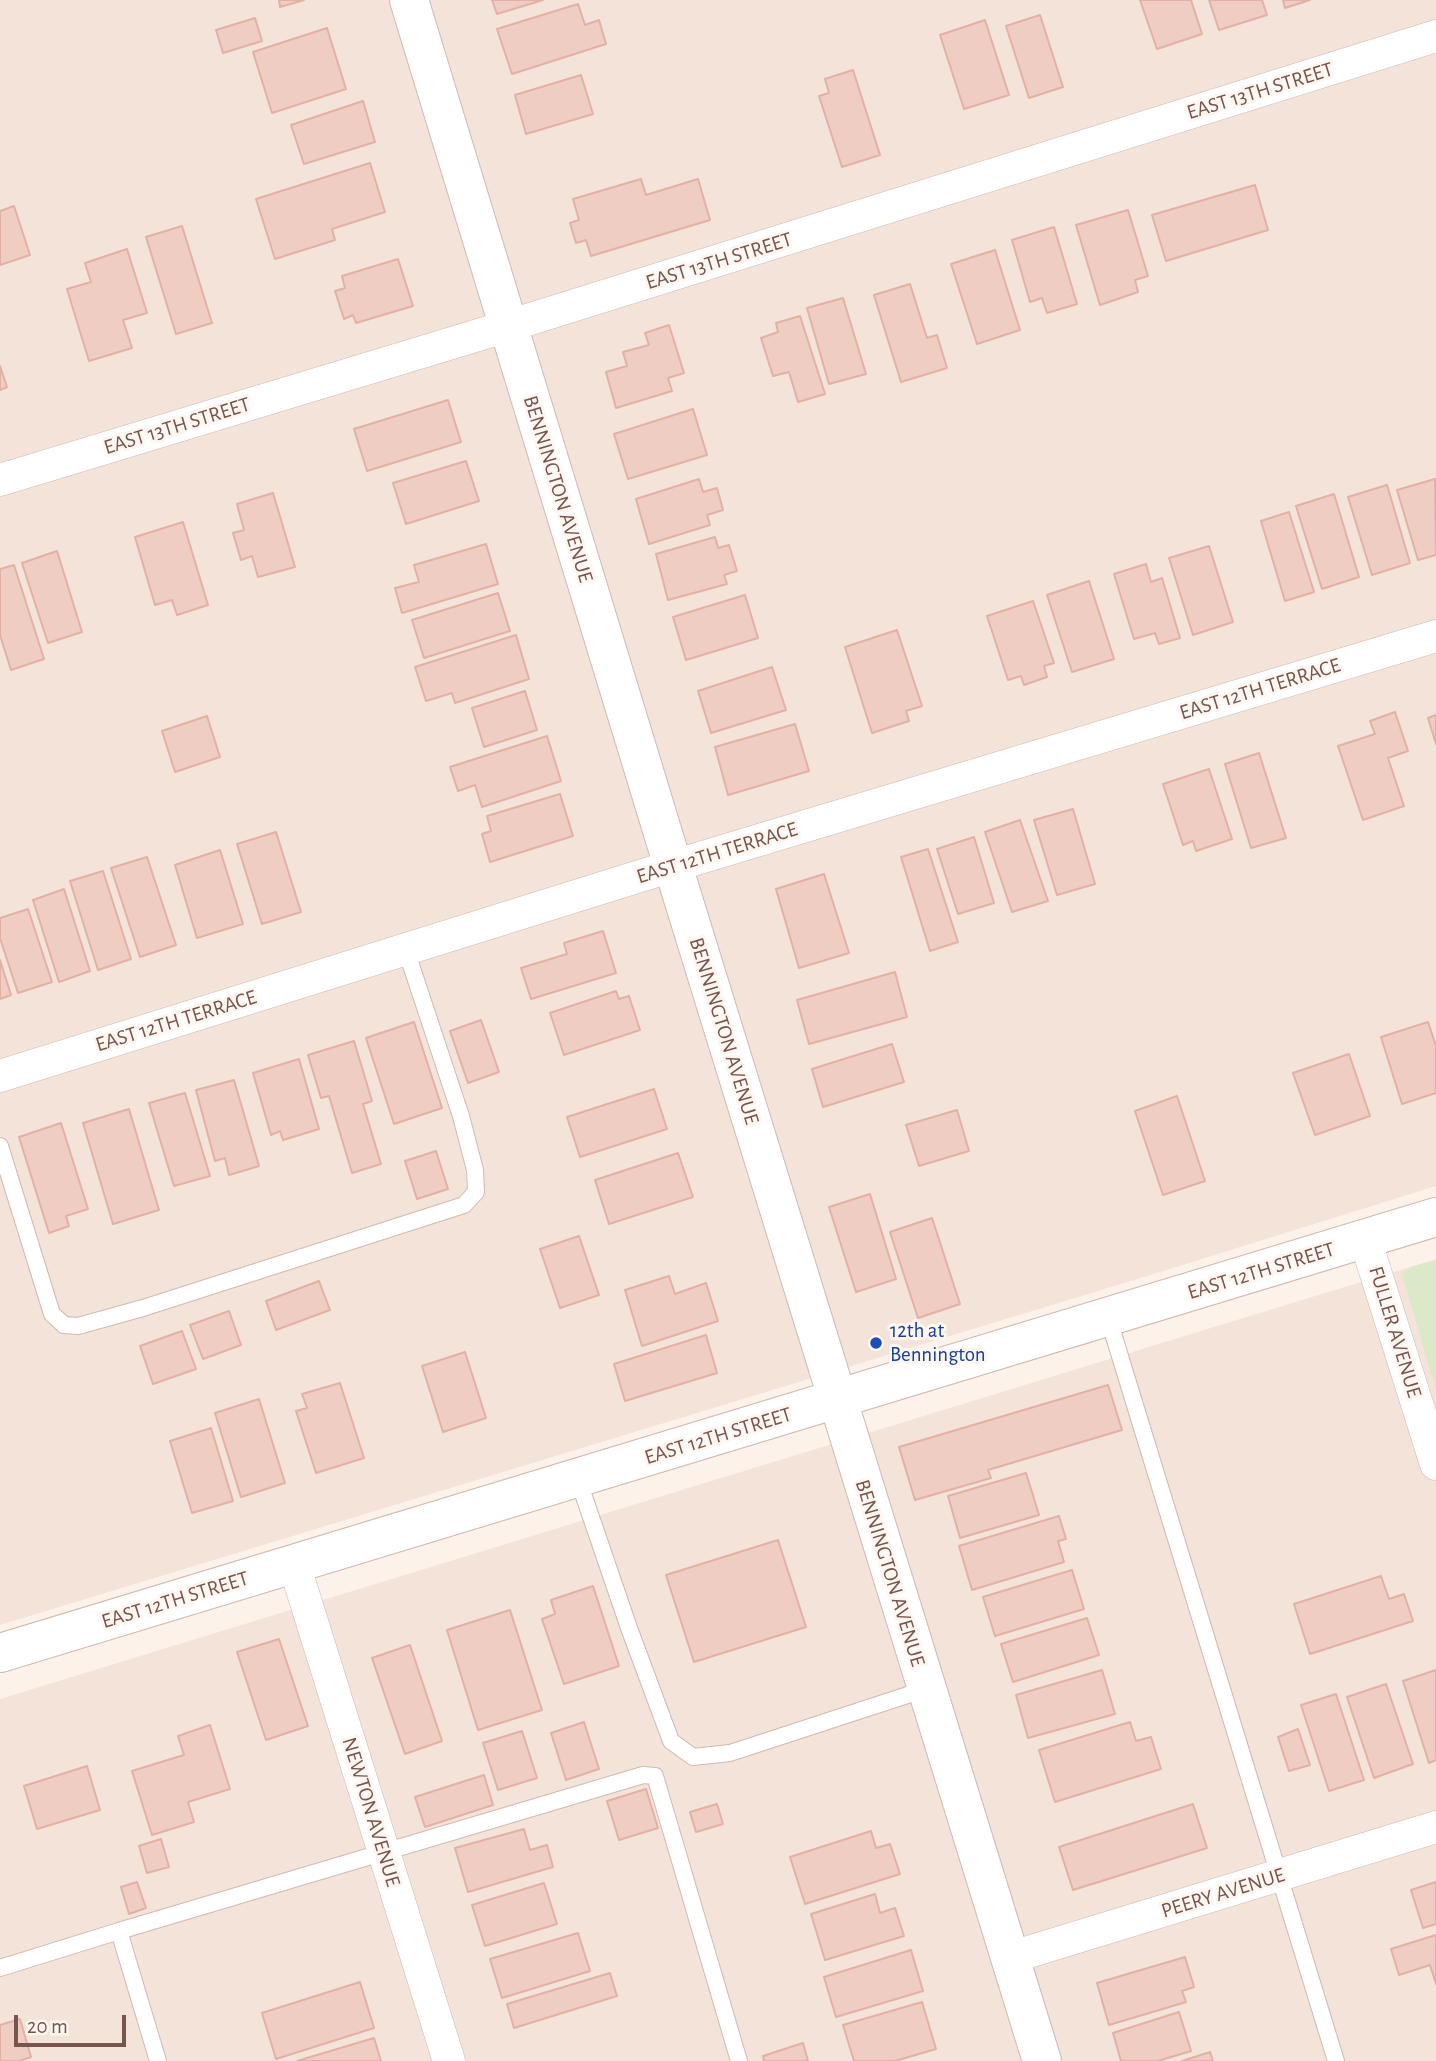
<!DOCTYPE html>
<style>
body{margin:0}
#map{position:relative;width:1436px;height:2061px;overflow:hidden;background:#fcf2ea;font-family:"Alegreya Sans",sans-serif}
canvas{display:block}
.scale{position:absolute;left:14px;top:2015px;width:112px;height:32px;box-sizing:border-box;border:4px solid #76554e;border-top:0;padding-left:9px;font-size:21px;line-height:24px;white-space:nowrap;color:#76554e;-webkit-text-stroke:5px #fef7f1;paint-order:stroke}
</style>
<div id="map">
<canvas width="1436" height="2061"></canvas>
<div class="scale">20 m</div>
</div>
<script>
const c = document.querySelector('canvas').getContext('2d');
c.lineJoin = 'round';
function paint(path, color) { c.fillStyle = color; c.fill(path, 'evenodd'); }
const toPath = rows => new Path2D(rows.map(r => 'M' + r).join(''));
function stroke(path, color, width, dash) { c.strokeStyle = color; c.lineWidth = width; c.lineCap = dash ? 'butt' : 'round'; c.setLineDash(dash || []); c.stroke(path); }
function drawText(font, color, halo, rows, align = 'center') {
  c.font = font + ' "Alegreya Sans",sans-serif'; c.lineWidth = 6; c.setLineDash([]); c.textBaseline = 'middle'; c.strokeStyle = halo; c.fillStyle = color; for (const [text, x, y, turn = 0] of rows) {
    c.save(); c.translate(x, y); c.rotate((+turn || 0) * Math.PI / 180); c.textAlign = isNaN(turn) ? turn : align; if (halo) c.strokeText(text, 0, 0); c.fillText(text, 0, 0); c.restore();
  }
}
const residential = toPath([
 [0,0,1436,0,1436,1186,1144,1277,0,1625],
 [1436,1259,1436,2061,0,2061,0,1699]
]);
const green = toPath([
 [1436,1260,1436,1390,1402,1274,1411,1267]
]);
const building = toPath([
 [279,0,304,0,280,7,279,0],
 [492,0,543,0,497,14,492,0],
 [1140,0,1191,0,1202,34,1157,49,1140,0],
 [1209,0,1262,0,1267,15,1219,30,1209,0],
 [1283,0,1310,0,1285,8,1283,0],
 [578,4,585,25,599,20,606,44,512,74,497,29,578,4],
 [1040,15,1063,87,1029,98,1006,26,1040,15],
 [255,18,262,41,223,53,216,30,255,18],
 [985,20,1009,95,964,109,940,35,985,20],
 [327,28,346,89,272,113,253,52,327,28],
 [853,70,880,155,842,167,819,96,829,93,825,79,853,70],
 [581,75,593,114,526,134,515,95,581,75],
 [363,101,375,142,304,164,291,125,363,101],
 [370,163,385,212,332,229,335,240,275,259,256,199,370,163],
 [641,179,646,195,698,179,710,220,591,256,586,240,576,243,570,223,579,220,573,199,641,179],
 [1255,185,1268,230,1166,261,1152,215,1255,185],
 [14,206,30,255,0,265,0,211,14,206],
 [1128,210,1148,276,1135,280,1138,292,1100,305,1076,225,1128,210],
 [182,226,212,323,176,334,146,237,182,226],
 [1054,227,1077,304,1047,313,1042,298,1030,302,1012,240,1054,227],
 [127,249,147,313,123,320,132,348,89,361,67,289,91,282,85,263,127,249],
 [995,250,1020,330,977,344,951,264,995,250],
 [398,259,413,306,356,323,353,315,344,319,335,291,345,288,342,276,398,259],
 [910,284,927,338,937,335,947,368,901,382,874,295,910,284],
 [843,298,866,374,829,384,807,308,843,298],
 [800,316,825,394,798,402,789,372,773,376,761,338,778,332,776,323,800,316],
 [669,325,684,373,668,378,672,391,616,408,606,372,627,366,623,352,649,345,645,333,669,325],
 [0,366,7,387,0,390,0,366],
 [448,400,461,442,367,471,354,429,448,400],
 [693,409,707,455,628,479,614,434,693,409],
 [466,461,479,501,406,524,393,483,466,461],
 [699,479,703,492,717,488,723,510,707,515,710,525,649,544,636,499,699,479],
 [1435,479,1436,555,1418,560,1397,490,1435,479],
 [1387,485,1410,563,1372,575,1348,497,1387,485],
 [273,493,295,567,258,577,252,556,241,560,233,533,244,530,237,504,273,493],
 [1334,494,1359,577,1322,589,1296,506,1334,494],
 [1289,512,1314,592,1285,601,1261,521,1289,512],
 [183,522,208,605,177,615,172,600,155,605,135,537,183,522],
 [715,537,718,548,729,545,737,571,724,575,727,584,668,600,656,554,715,537],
 [486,544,498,584,402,613,395,588,419,582,414,565,486,544],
 [1209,546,1233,622,1193,635,1169,558,1209,546],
 [57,551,82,632,48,643,22,563,57,551],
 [1146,564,1151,582,1162,578,1180,638,1159,644,1155,633,1134,639,1114,574,1146,564],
 [14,565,44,659,11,670,0,635,0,569,14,565],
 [1089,581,1114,659,1072,672,1047,595,1089,581],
 [498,593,510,631,424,658,412,620,498,593],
 [745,595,758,638,686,660,673,617,745,595],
 [1033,601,1054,663,1044,666,1047,677,1024,685,1021,676,1008,680,987,616,1033,601],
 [897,630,922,706,906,711,909,721,872,733,845,647,897,630],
 [516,635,529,679,455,703,452,693,426,701,415,667,516,635],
 [772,667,786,710,711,733,698,691,772,667],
 [525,691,537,730,484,747,472,708,525,691],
 [1395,712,1408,751,1388,758,1404,806,1363,820,1338,746,1375,734,1370,721,1395,712],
 [1436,715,1436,744,1428,718,1436,715],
 [207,716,220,757,175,772,162,731,207,716],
 [795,724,809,771,728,795,715,747,795,724],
 [547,736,561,781,482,807,475,785,458,791,450,767,547,736],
 [1259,753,1286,838,1251,848,1225,764,1259,753],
 [1209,769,1232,839,1196,851,1193,841,1183,845,1163,784,1209,769],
 [560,794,573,836,490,862,482,834,491,831,487,816,560,794],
 [1073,809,1095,884,1057,895,1034,820,1073,809],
 [1020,820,1048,901,1012,912,985,832,1020,820],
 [276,832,301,912,262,924,237,844,276,832],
 [974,837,994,903,958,914,937,849,974,837],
 [928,849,958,942,930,951,901,857,928,849],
 [220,850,243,924,197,938,175,865,220,850],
 [147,857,176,945,140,957,111,868,147,857],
 [103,871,131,959,98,970,70,881,103,871],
 [824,874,849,953,799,968,776,889,824,874],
 [64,889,90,971,59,982,33,900,64,889],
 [28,909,52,982,18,993,0,938,0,918,28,909],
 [603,931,616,973,531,999,521,968,567,954,564,943,603,931],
 [0,960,11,995,0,999,0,960],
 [895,972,907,1017,809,1044,797,1000,895,972],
 [616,991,619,999,629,996,640,1030,564,1055,550,1013,616,991],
 [481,1020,499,1072,468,1083,450,1031,481,1020],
 [414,1022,442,1108,394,1124,366,1038,414,1022],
 [1428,1022,1436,1046,1436,1093,1402,1104,1381,1037,1428,1022],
 [354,1041,372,1101,363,1104,381,1164,352,1173,329,1096,321,1098,308,1055,354,1041],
 [892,1044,904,1082,823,1107,812,1069,892,1044],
 [1349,1054,1370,1116,1315,1135,1293,1073,1349,1054],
 [299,1059,319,1129,283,1140,280,1131,271,1135,253,1073,299,1059],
 [234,1080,259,1166,229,1175,225,1158,215,1161,196,1090,234,1080],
 [654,1089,667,1129,580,1157,567,1117,654,1089],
 [185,1093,210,1176,174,1186,149,1103,185,1093],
 [1177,1096,1205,1181,1163,1195,1135,1111,1177,1096],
 [129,1109,159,1210,113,1224,83,1123,129,1109],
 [957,1110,969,1151,919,1166,906,1125,957,1110],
 [61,1123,88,1209,66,1216,69,1226,49,1233,19,1137,61,1123],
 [436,1151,448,1189,417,1199,405,1161,436,1151],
 [678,1153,693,1197,609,1224,595,1180,678,1153],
 [870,1194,896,1279,856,1292,829,1207,870,1194],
 [932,1218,960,1304,918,1318,890,1232,932,1218],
 [579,1236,599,1295,560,1308,540,1249,579,1236],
 [669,1276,675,1294,706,1283,718,1321,642,1346,625,1290,669,1276],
 [319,1281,330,1310,276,1330,266,1301,319,1281],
 [229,1311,241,1345,203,1359,190,1325,229,1311],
 [182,1331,196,1369,153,1384,140,1346,182,1331],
 [706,1335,717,1373,625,1401,614,1364,706,1335],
 [465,1352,486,1418,443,1432,422,1366,465,1352],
 [340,1383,364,1458,316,1473,296,1411,307,1408,302,1394,340,1383],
 [1108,1385,1122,1430,988,1470,991,1478,915,1500,899,1447,1108,1385],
 [259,1399,285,1483,241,1497,215,1413,259,1399],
 [211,1428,233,1501,192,1513,170,1441,211,1428],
 [1026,1473,1039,1515,960,1538,948,1496,1026,1473],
 [1059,1516,1066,1539,1058,1541,1064,1562,972,1590,959,1546,1059,1516],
 [778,1540,806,1627,694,1662,666,1575,778,1540],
 [1072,1570,1084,1609,995,1636,983,1597,1072,1570],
 [1381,1576,1389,1599,1404,1594,1413,1621,1310,1654,1294,1604,1381,1576],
 [593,1586,619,1666,564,1684,542,1619,555,1614,551,1600,593,1586],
 [510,1610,542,1710,478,1730,447,1630,510,1610],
 [1087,1618,1099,1655,1013,1682,1001,1644,1087,1618],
 [279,1639,308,1726,266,1740,237,1652,279,1639],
 [410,1645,442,1741,405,1754,372,1658,410,1645],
 [1102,1670,1115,1714,1028,1738,1016,1695,1102,1670],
 [1436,1670,1436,1760,1429,1763,1403,1681,1436,1670],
 [1386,1684,1413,1764,1374,1778,1347,1697,1386,1684],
 [1336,1694,1364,1780,1329,1791,1301,1705,1336,1694],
 [584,1722,599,1769,566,1780,551,1733,584,1722],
 [1130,1722,1136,1741,1151,1737,1161,1769,1055,1802,1039,1750,1130,1722],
 [210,1725,230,1789,188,1802,194,1822,152,1835,132,1771,184,1755,178,1736,210,1725],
 [1298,1729,1310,1765,1289,1771,1278,1737,1298,1729],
 [522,1731,537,1778,498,1790,483,1743,522,1731],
 [87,1766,100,1810,37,1829,24,1786,87,1766],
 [484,1775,493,1805,425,1827,415,1797,484,1775],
 [646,1789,658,1828,619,1840,607,1801,646,1789],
 [717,1804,723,1824,696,1832,690,1812,717,1804],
 [1193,1804,1207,1848,1073,1890,1059,1847,1193,1804],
 [524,1829,530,1850,547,1845,553,1867,468,1892,455,1848,524,1829],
 [871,1831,876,1848,890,1844,900,1874,805,1904,790,1857,871,1831],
 [161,1839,169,1867,147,1873,139,1846,161,1839],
 [137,1882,146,1908,129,1914,121,1887,137,1882],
 [1436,1882,1436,1924,1423,1928,1411,1890,1436,1882],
 [544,1883,557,1924,485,1946,472,1905,544,1883],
 [875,1894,880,1913,895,1908,904,1936,825,1960,811,1914,875,1894],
 [578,1933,590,1971,502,1998,490,1959,578,1933],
 [1436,1935,1436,1984,1430,1965,1399,1975,1391,1949,1436,1935],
 [911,1950,923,1991,836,2017,824,1977,911,1950],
 [1185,1957,1194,1987,1182,1991,1186,2002,1109,2025,1097,1983,1185,1957],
 [610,1973,617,1996,514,2028,507,2004,610,1973],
 [360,1982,374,2028,276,2059,262,2013,360,1982],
 [922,2002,936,2049,895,2061,854,2061,843,2025,922,2002],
 [1179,2012,1191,2051,1158,2061,1121,2061,1113,2033,1179,2012],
 [20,2019,31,2057,19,2061,0,2061,0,2025,20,2019],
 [374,2038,381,2061,297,2061,374,2038],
 [803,2043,808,2061,764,2061,763,2056,803,2043],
 [1210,2052,1213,2061,1182,2061,1210,2052]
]);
const service = toPath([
 [0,1146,52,1314,64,1325,78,1326,143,1308,464,1205,476,1192,475,1170,461,1116,406,950],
 [1108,1317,1336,2061],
 [578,1479,629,1628,671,1741,693,1757,730,1753,926,1689],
 [119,1931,643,1775,655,1776,739,2061],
 [0,1968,119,1931,158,2061]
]);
const minor = toPath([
 [0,480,508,326,1436,36],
 [0,1076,640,876,1436,636],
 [1365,1239,1436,1464],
 [294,1564,449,2061],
 [1009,1958,1436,1827]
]);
const tertiary = toPath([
 [409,0,673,866,1042,2061],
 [0,1653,1436,1217]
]);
const markers = [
 [876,1343,7,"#1a4fb4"]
];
const streetNames = [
 ["EAST 13TH STREET",1260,91,-17],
 ["EAST 13TH STREET",719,261,-17],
 ["EAST 13TH STREET",177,426,-17],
 ["BENNINGTON AVENUE",558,489,73],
 ["EAST 12TH TERRACE",1260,689,-17],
 ["EAST 12TH TERRACE",717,853,-17],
 ["EAST 12TH TERRACE",176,1021,-17],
 ["BENNINGTON AVENUE",724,1031,73],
 ["EAST 12TH STREET",1261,1271,-17],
 ["FULLER AVENUE",1395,1332,73],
 ["EAST 12TH STREET",718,1436,-17],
 ["BENNINGTON AVENUE",890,1573,73],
 ["EAST 12TH STREET",175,1600,-17],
 ["NEWTON AVENUE",371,1812,73],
 ["PEERY AVENUE",1223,1893,-17]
];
const transitNames = [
 ["12th at",890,1331],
 ["Bennington",890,1355]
];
paint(residential, '#f3e3d9');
paint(green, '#dce9c9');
paint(building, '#f0cdc3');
stroke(building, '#e2b1a4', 2);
stroke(service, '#d0bab2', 18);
stroke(minor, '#d0bab2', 33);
stroke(tertiary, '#d0bab2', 40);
stroke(service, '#fff', 16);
stroke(minor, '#fff', 32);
stroke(tertiary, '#fff', 38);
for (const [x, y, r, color] of markers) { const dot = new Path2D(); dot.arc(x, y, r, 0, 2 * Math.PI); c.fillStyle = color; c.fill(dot); stroke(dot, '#fef7f1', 2.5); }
drawText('21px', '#76554e', '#fef7f1', streetNames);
drawText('21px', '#164399', '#fef7f1', transitNames, 'left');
</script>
